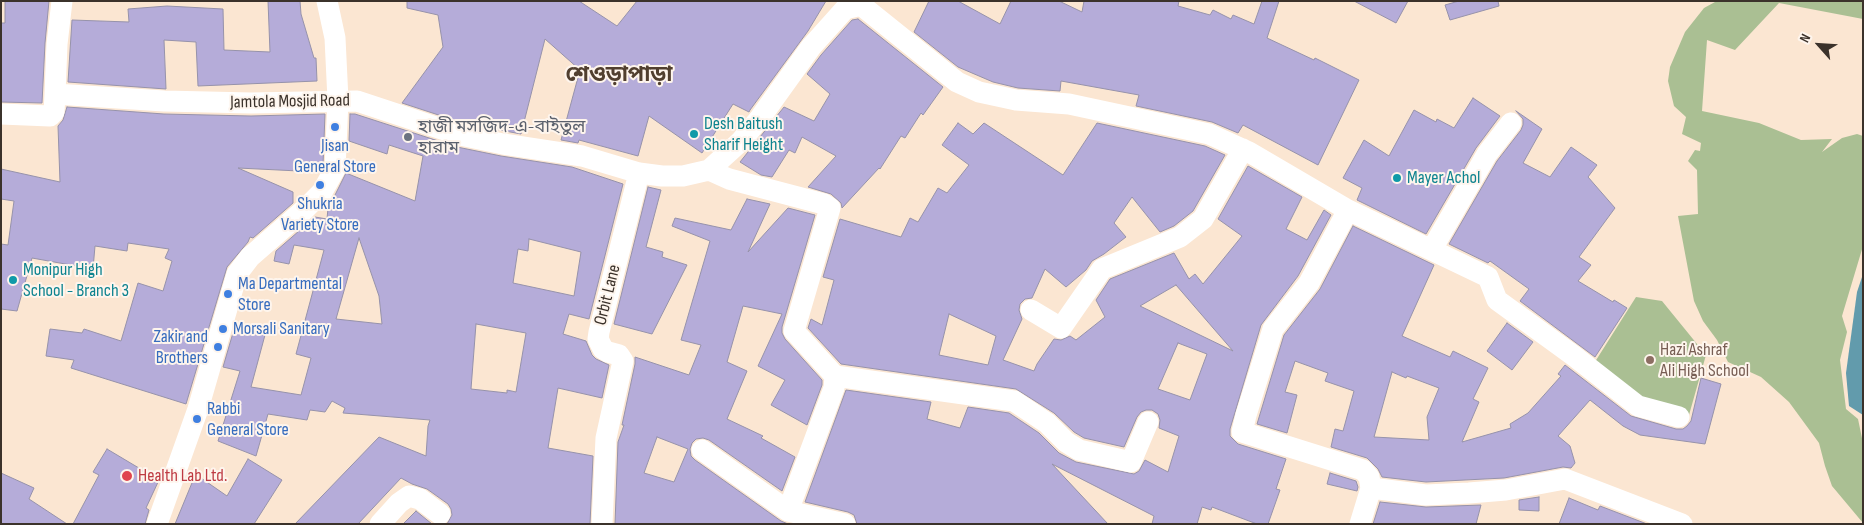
<!DOCTYPE html>
<meta charset="utf-8">
<style>
body{margin:0}
#map{position:relative;width:1864px;height:525px;overflow:hidden;background:#fbe6d2;font-family:"Sofia Sans Condensed",sans-serif}
canvas{display:block}
.frame{position:absolute;inset:0;border:2px solid #3b322b;pointer-events:none}
.north{position:absolute;left:1794px;top:20px;width:50px;height:50px;-webkit-text-stroke:4px #fef5ed;paint-order:stroke;rotate:296deg;font-size:14px;font-weight:700;line-height:20px;text-align:center;color:#3b322b}
.north::after{content:'';display:block;margin:auto;width:18px;height:22px;background:#3b322b;clip-path:polygon(50% 0,100% 100%,50% 72%,0 100%)}
</style>
<div id="map">
<canvas width="1864" height="525"></canvas>
<div class="frame"></div>
<div class="north">N</div>
</div>
<script>
const c = document.querySelector('canvas').getContext('2d');
c.lineJoin = 'round';
function paint(path, color) { c.fillStyle = color; c.fill(path, 'evenodd'); }
const toPath = rows => new Path2D(rows.map(r => 'M' + r).join(''));
function stroke(path, color, width, dash) { c.strokeStyle = color; c.lineWidth = width; c.lineCap = dash ? 'butt' : 'round'; c.setLineDash(dash || []); c.stroke(path); }
function drawText(font, color, halo, rows, align = 'center') {
  c.font = font + ' "Sofia Sans Condensed","Noto Sans Bengali",sans-serif'; c.lineWidth = 4; c.setLineDash([]); c.textBaseline = 'middle'; c.strokeStyle = halo; c.fillStyle = color; for (const [text, x, y, turn = 0] of rows) {
    c.save(); c.translate(x, y); c.rotate((+turn || 0) * Math.PI / 180); c.textAlign = isNaN(turn) ? turn : align; if (halo) c.strokeText(text, 0, 0); c.fillText(text, 0, 0); c.restore();
  }
}
const green = toPath([
 [1715,2,1863,2,1863,19,1779,3,1735,50,1707,40,1702,111,1759,123,1801,140,1832,139,1822,152,1842,138,1857,134,1863,136,1863,246,1842,316,1847,332,1840,360,1846,409,1858,419,1863,443,1863,523,1832,486,1825,466,1819,443,1789,402,1761,377,1728,362,1717,340,1703,321,1694,301,1678,216,1698,214,1697,170,1688,161,1695,150,1700,151,1701,143,1682,134,1686,117,1674,106,1668,81,1670,67,1685,32,1704,8],
 [1636,297,1662,301,1706,355,1689,415,1630,395,1593,365]
]);
const water = toPath([
 [1863,274,1863,415,1849,406,1846,373,1857,292]
]);
const building = toPath([
 [5,1,49,1,45,43,42,103,1,102,1,23,5,23,5,1],
 [268,1,300,1,301,14,314,58,316,58,317,81,198,86,196,42,164,40,166,89,68,82,72,20,129,22,128,9,167,6,223,9,224,50,270,52,268,1],
 [407,1,579,1,617,26,637,1,826,1,808,31,750,110,749,112,733,104,702,153,649,116,638,156,579,140,578,143,561,140,580,70,545,39,521,134,463,123,402,103,443,47,438,15,407,8,407,1],
 [929,1,958,1,1000,24,1011,1,1059,1,1082,12,1084,1,1179,1,1178,6,1210,15,1213,10,1231,19,1233,15,1254,24,1262,1,1279,1,1267,38,1314,60,1315,58,1359,80,1318,165,1243,125,1238,133,1212,122,1136,106,1139,95,1061,81,1060,91,1018,88,993,82,958,67,914,32,929,1],
 [1354,1,1408,1,1396,23,1354,1],
 [1459,1,1498,1,1499,6,1450,20,1445,5,1459,1],
 [858,19,943,87,923,115,921,113,905,138,901,136,880,169,879,168,842,208,841,203,831,194,808,187,836,156,802,137,795,153,789,150,772,177,761,175,740,162,784,107,814,121,830,94,807,74,821,55,852,20,858,19],
 [1473,98,1500,116,1476,148,1426,234,1357,200,1362,188,1343,178,1364,140,1389,156,1414,110,1436,122,1437,119,1454,128,1473,98],
 [67,107,164,114,251,116,325,114,323,165,319,172,238,168,293,192,293,203,253,238,250,237,248,242,227,267,186,404,71,368,74,360,46,356,50,329,82,333,84,329,121,341,138,283,163,291,172,261,165,258,169,249,128,243,127,251,95,246,93,269,32,258,17,311,1,309,1,244,8,245,14,201,1,199,1,169,60,182,58,126,63,120,67,107],
 [1516,111,1542,129,1523,163,1550,177,1571,147,1597,165,1588,177,1615,208,1579,257,1591,265,1578,281,1613,302,1614,300,1627,308,1595,357,1520,301,1529,289,1490,261,1488,263,1449,244,1497,161,1521,130,1523,125,1523,119,1516,111],
 [350,114,355,114,457,147,501,156,572,167,623,184,589,319,569,314,563,334,586,341,592,355,596,359,609,365,602,398,558,388,548,448,593,456,590,524,447,524,452,515,451,509,448,504,427,489,412,484,401,478,358,524,295,524,379,437,426,456,428,426,430,420,343,413,345,408,332,401,325,412,310,410,307,420,268,414,256,456,218,441,240,371,223,367,235,326,265,335,251,387,301,395,311,358,296,354,324,250,294,245,289,264,274,261,276,251,315,217,327,219,328,208,332,210,333,199,346,173,415,201,423,156,389,145,387,154,349,141,350,114],
 [359,238,379,296,382,324,336,319,359,238],
 [529,239,581,252,574,296,513,283,518,249,528,251,529,239],
 [476,324,526,333,516,392,507,390,507,393,471,389,476,324],
 [958,123,973,134,984,123,1063,175,1097,123,1205,146,1225,155,1193,211,1174,226,1160,232,1132,197,1114,223,1126,237,1104,254,1092,261,1086,270,1066,287,1045,269,1032,298,1025,299,1020,304,1019,310,1022,319,1003,360,1034,371,1037,364,1054,339,1061,340,1070,336,1076,340,1105,317,1096,300,1110,279,1174,253,1189,279,1195,274,1203,284,1242,236,1218,219,1248,166,1302,197,1286,229,1307,240,1324,210,1331,215,1298,276,1261,325,1230,429,1230,436,1238,444,1286,459,1276,489,1280,490,1268,524,1257,524,1212,507,1211,510,1202,507,1197,524,1152,524,1154,516,1052,464,1108,524,857,524,854,515,848,512,805,502,846,390,931,402,927,419,960,428,968,407,1009,413,1039,433,1059,453,1076,462,1134,474,1139,471,1145,460,1168,472,1179,436,1159,428,1160,420,1158,414,1152,410,1146,410,1141,412,1137,417,1124,447,1084,438,1074,432,1054,413,1016,389,841,364,808,328,811,319,822,325,834,280,823,277,840,219,901,237,910,218,918,222,938,188,947,193,969,165,942,145,958,123],
 [1176,285,1201,314,1233,351,1140,306,1176,285],
 [949,314,996,336,988,365,939,355,949,314],
 [1178,343,1207,354,1190,400,1158,389,1178,343],
 [648,187,661,190,646,247,663,252,662,257,687,265,652,334,614,324,648,187],
 [747,199,770,204,748,252,788,208,815,215,782,327,782,333,785,339,822,380,822,385,807,425,771,405,785,380,758,366,782,314,743,306,727,362,747,371,727,419,763,436,761,438,795,457,782,491,709,440,703,438,696,439,692,443,690,449,691,456,695,460,781,521,788,524,615,524,618,442,624,425,622,425,635,364,635,357,689,375,701,345,681,340,710,241,672,226,675,218,731,230,747,199],
 [657,437,688,449,674,482,644,473,657,437],
 [1353,226,1434,265,1402,336,1450,357,1453,351,1488,368,1473,399,1479,402,1462,442,1511,428,1510,424,1528,413,1561,376,1558,374,1565,365,1631,416,1676,429,1683,429,1687,426,1691,421,1701,378,1721,384,1705,444,1640,435,1623,426,1590,400,1558,436,1570,446,1575,463,1571,468,1563,467,1504,478,1426,482,1382,477,1378,469,1367,458,1331,447,1335,429,1343,431,1354,391,1325,381,1328,373,1295,361,1285,392,1297,395,1287,433,1257,424,1284,335,1320,289,1353,226],
 [1392,372,1406,378,1407,376,1439,388,1427,417,1429,440,1374,437,1392,372],
 [1507,323,1533,342,1512,370,1487,351,1507,323],
 [107,449,159,480,146,508,149,510,145,524,73,524,99,475,93,472,107,449],
 [248,459,282,480,254,524,175,524,194,478,201,478,227,496,248,459],
 [1,473,34,488,29,499,67,524,1,524,1,473],
 [1330,473,1356,481,1358,487,1357,491,1327,484,1330,473],
 [1539,497,1539,511,1519,510,1519,500,1539,497],
 [1569,498,1598,510,1600,506,1647,524,1559,524,1569,498],
 [1380,502,1426,507,1481,505,1476,524,1373,524,1380,502],
 [416,511,432,524,403,524,416,511]
]);
const street = toPath([
 [861,5,957,82,979,92,1016,100,1069,104,1209,134,1249,152,1348,210,1309,283,1273,329,1246,415,1242,432,1363,470,1369,477,1371,488,1360,524],
 [55,94,57,44,62,1],
 [1,114,50,116,54,112,55,94,164,101,251,103,357,101,460,135,503,144,582,156,639,173,662,176,683,176,709,170,741,141,760,118,811,47,845,9,861,5,864,1],
 [709,170,729,179,824,204,830,208,794,331,835,376,834,388,788,511,845,524],
 [1348,210,1488,277,1497,300,1574,356,1638,406,1679,417],
 [1432,249,1487,154,1511,123],
 [1031,310,1061,328,1102,269,1180,237,1203,219,1243,149],
 [835,376,1014,401,1047,423,1066,442,1079,450,1131,462,1148,422],
 [702,450,788,511],
 [1371,488,1426,495,1469,493,1506,490,1565,479,1682,524],
 [157,524,198,409,237,274,250,257,305,209,322,192,335,169,338,100,335,38,327,1],
 [380,524,399,503,409,496,420,499,440,514],
 [602,524,606,438,623,361,619,355,608,352,603,349,598,339,599,332,639,173]
]);
const markers = [
 [335,127,5,"#3f7fe0"],
 [694,134,5,"#0f9aa8"],
 [408,137,5,"#6b7280"],
 [1397,178,5,"#0f9aa8"],
 [320,185,5,"#3f7fe0"],
 [13,280,5,"#0f9aa8"],
 [228,294,5,"#3f7fe0"],
 [223,329,5,"#3f7fe0"],
 [218,347,5,"#3f7fe0"],
 [1650,360,5,"#8d6e63"],
 [197,419,5,"#3f7fe0"],
 [127,476,6,"#e0444e"]
];
const streetNames = [
 ["Jamtola Mosjid Road",290,102,-1],
 ["Orbit Lane",608,295,-76]
];
const cultureNames = [
 ["Desh Baitush",704,124],
 ["Sharif Height",704,145],
 ["Mayer Achol",1407,178],
 ["Monipur High",23,270],
 ["School - Branch 3",23,291]
];
const worshipNames = [
 ["হাজী মসজিদ-এ-বাইতুল",418,127],
 ["হারাম",418,148]
];
const shopNames = [
 ["Jisan",335,146,"center"],
 ["General Store",335,167,"center"],
 ["Shukria",320,204,"center"],
 ["Variety Store",320,225,"center"],
 ["Ma Departmental",238,284],
 ["Store",238,305],
 ["Morsali Sanitary",233,329],
 ["Zakir and",208,337,"right"],
 ["Brothers",208,358,"right"],
 ["Rabbi",207,409],
 ["General Store",207,430]
];
const educationNames = [
 ["Hazi Ashraf",1660,350],
 ["Ali High School",1660,371]
];
const healthNames = [
 ["Health Lab Ltd.",138,476]
];
const districtNames = [
 ["শেওড়াপাড়া",619,75]
];
paint(green, '#aabf93');
paint(water, '#629bac');
paint(building, '#b5acd9');
stroke(building, '#9692aa', 1);
stroke(street, '#fff', 21);
for (const [x, y, r, color] of markers) { const dot = new Path2D(); dot.arc(x, y, r, 0, 2 * Math.PI); c.fillStyle = color; c.fill(dot); stroke(dot, '#fef5ed', 2); }
drawText('18px', '#3b322b', '#fef5ed', streetNames);
drawText('18px', '#0d838f', '#fef5ed', cultureNames, 'left');
drawText('18px', '#5b616d', '#fef5ed', worshipNames, 'left');
drawText('18px', '#366cbe', '#fef5ed', shopNames, 'left');
drawText('18px', '#785e54', '#fef5ed', educationNames, 'left');
drawText('18px', '#be3a42', '#fef5ed', healthNames, 'left');
drawText('bold 22px', '#513f2f', '#fef5ed', districtNames);
</script>
